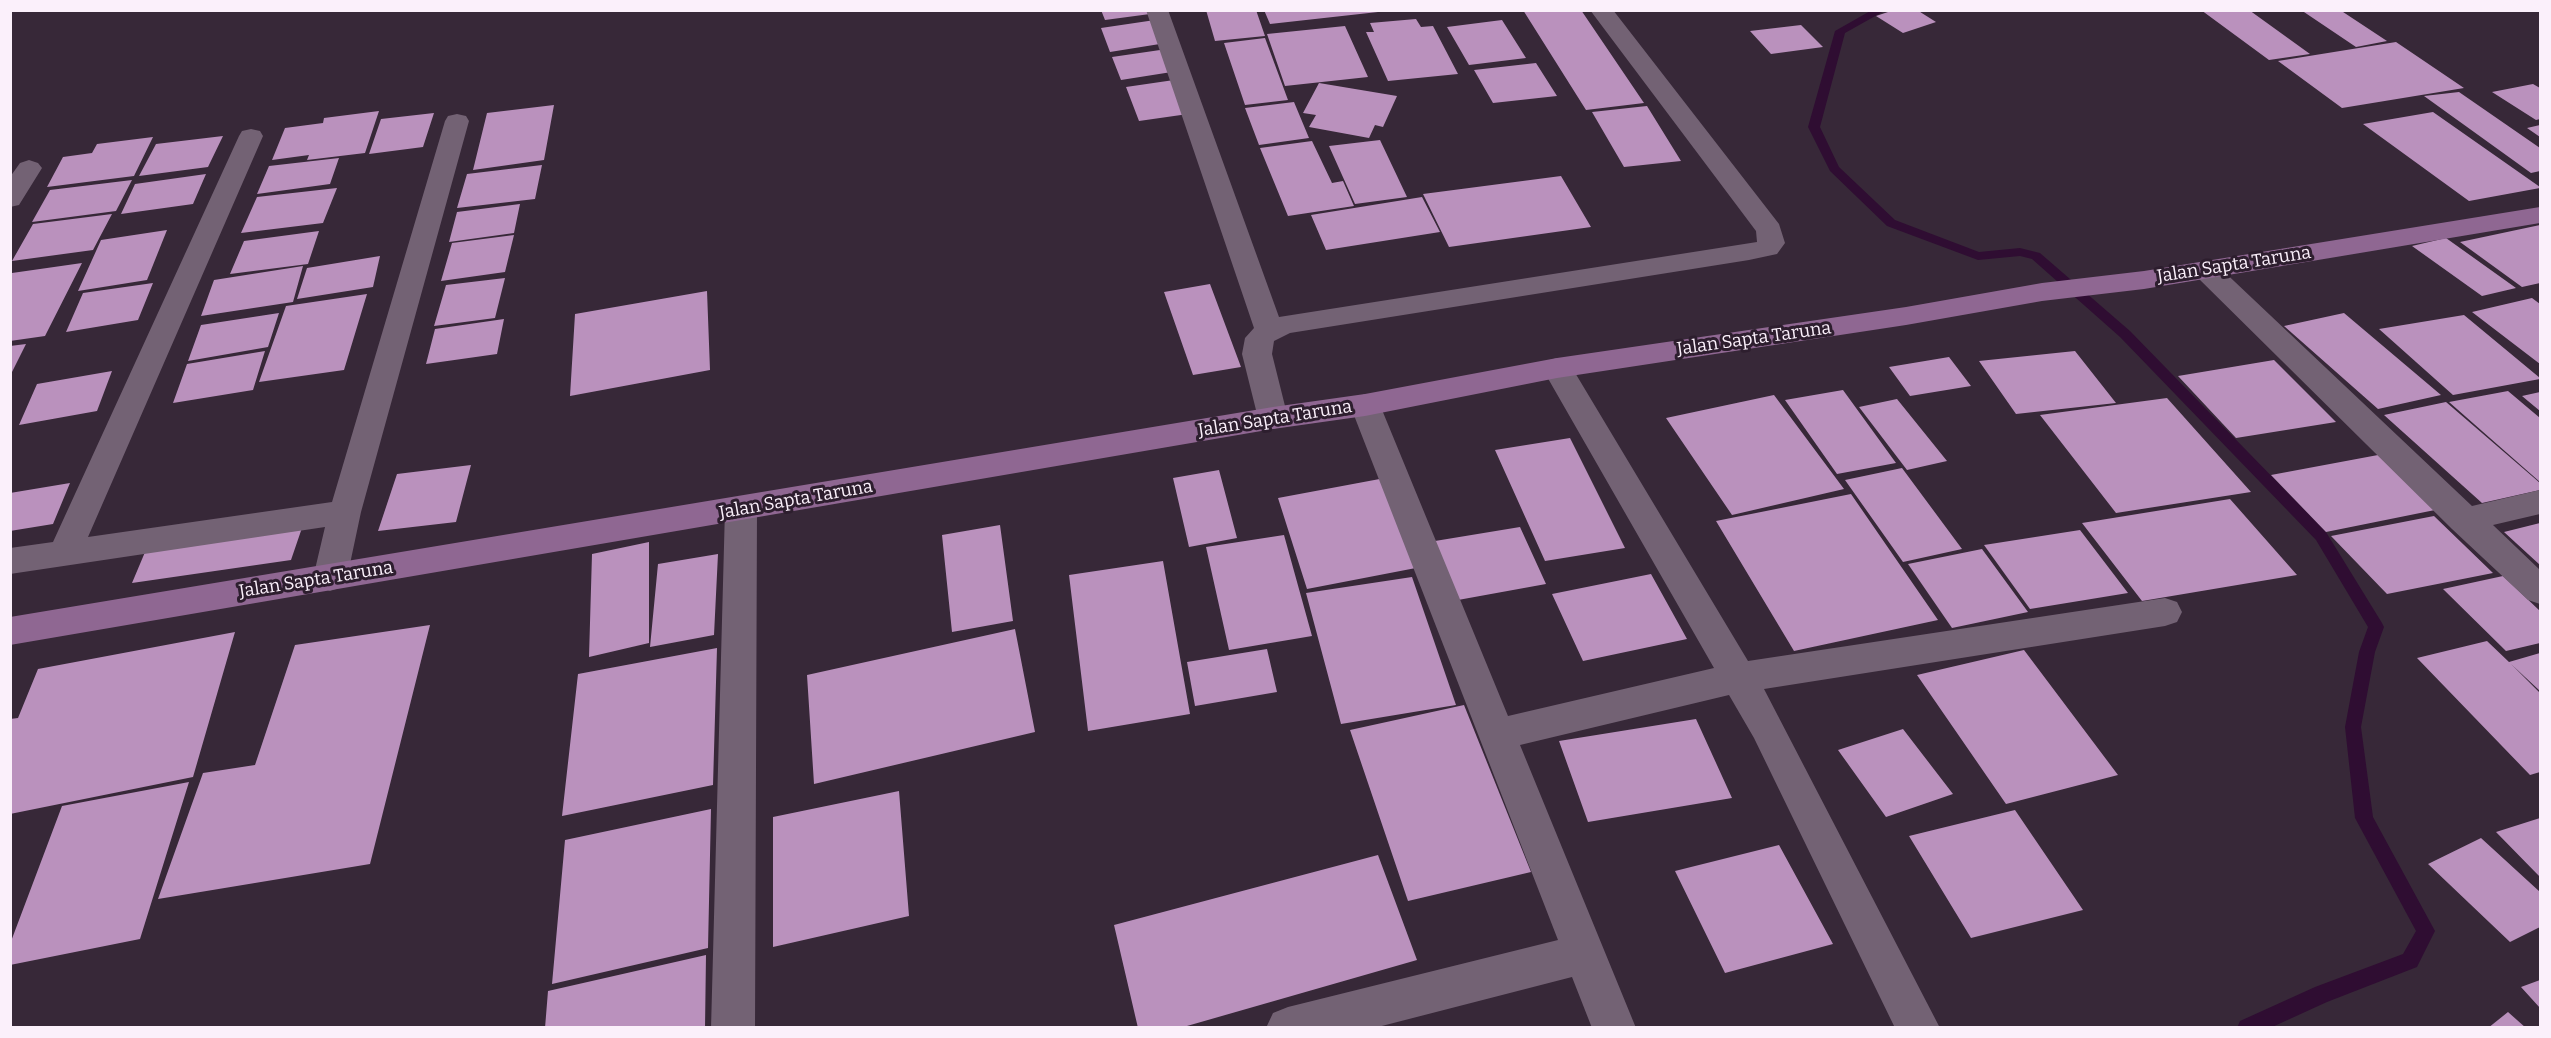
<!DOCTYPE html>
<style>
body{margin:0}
#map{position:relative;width:2551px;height:1038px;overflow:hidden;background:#372838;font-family:Bitter,serif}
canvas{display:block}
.frame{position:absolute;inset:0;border:12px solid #fbf0fb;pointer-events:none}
</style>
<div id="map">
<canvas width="2551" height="1038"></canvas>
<div class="frame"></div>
</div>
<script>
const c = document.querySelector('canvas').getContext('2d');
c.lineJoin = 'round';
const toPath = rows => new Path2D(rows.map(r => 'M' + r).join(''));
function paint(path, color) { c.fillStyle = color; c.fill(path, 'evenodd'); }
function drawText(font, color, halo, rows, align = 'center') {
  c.font = font + ' Bitter,serif'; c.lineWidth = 6; c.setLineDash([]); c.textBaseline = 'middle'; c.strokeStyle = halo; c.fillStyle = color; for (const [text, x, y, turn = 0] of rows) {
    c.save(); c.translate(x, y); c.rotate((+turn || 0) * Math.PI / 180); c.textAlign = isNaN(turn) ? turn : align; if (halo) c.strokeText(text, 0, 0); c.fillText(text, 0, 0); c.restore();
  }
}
const stream = toPath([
 [1872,10,1886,10,1845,33,1820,127,1839,167,1895,220,1979,252,2020,248,2040,253,2130,331,2326,532,2382,623,2384,627,2375,652,2361,727,2373,817,2435,931,2417,967,2327,1002,2270,1028,2237,1028,2240,1021,2315,987,2403,954,2416,931,2355,818,2345,727,2359,652,2368,627,2316,540,2120,337,2032,259,2020,256,1978,260,1887,226,1830,171,1808,127,1835,31,1872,10]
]);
const building = toPath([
 [1101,10,1148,10,1150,14,1105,20],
 [1206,10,1256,10,1265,36,1215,41],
 [1264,10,1378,10,1378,12,1270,24],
 [1523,10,1581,10,1644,103,1586,110],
 [1894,10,1917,10,1936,22,1903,33,1876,16],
 [2201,10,2249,10,2310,54,2269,60],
 [2301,10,2340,10,2387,41,2356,47],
 [1416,19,1421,27,1433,26,1458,74,1388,81,1366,32,1374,32,1370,23],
 [1155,20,1166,43,1110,52,1101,28],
 [1502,20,1526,58,1469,65,1447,27],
 [1801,25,1823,47,1771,54,1750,31],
 [1345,26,1368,77,1285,86,1267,34],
 [1265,38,1288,100,1245,105,1224,43],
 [2396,42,2464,88,2342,108,2278,61],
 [1167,49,1178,71,1121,80,1112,57],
 [1536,63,1557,96,1493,103,1474,70],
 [1174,80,1188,114,1139,121,1126,87],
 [1319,83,1397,96,1383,127,1375,125,1369,138,1309,127,1316,115,1303,113],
 [2533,84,2540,88,2540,119,2536,120,2492,92],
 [2459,92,2540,148,2540,171,2531,173,2424,96],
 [1294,102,1309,138,1259,145,1245,108],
 [554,105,544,160,473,170,487,113],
 [1647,106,1681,161,1624,167,1592,112],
 [379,111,365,153,307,160,309,155,272,160,285,128,323,123,324,118],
 [2433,112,2540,187,2540,188,2469,201,2363,124],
 [434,113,423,147,369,154,381,119],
 [2540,125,2540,137,2527,128],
 [223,136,208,167,139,176,156,144],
 [153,137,134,176,47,187,63,157,92,153,97,144],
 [1380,140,1407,197,1355,204,1329,146],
 [1312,141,1332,183,1343,181,1354,206,1288,216,1260,148],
 [339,158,330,184,257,194,269,166],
 [542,165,535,199,457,208,467,174],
 [206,174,193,204,121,214,135,184],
 [1561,176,1591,227,1449,247,1423,194],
 [132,180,116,211,32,222,50,190],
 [337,188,323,223,241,233,257,197],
 [1422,197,1440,232,1326,250,1311,215],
 [520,204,514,233,449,242,457,212],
 [112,214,93,250,12,261,33,224],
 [2540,225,2540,283,2522,287,2460,242],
 [167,230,147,280,78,291,101,240],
 [319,231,308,264,230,274,244,241],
 [514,235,505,272,441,281,452,243],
 [2446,238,2516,288,2482,296,2412,246],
 [380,256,373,287,297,299,307,268],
 [82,263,45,336,10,341,12,273],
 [303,266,293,302,201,316,214,280],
 [505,278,495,318,434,326,446,285],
 [153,283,138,320,66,332,83,293],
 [1210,284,1241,367,1193,375,1164,292],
 [707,291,710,370,570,396,575,314],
 [367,294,344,370,259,382,286,306],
 [2532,298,2540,304,2540,364,2472,312],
 [279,313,268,347,188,361,201,325],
 [2344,313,2441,395,2378,409,2284,326],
 [2464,315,2540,378,2540,379,2453,395,2379,329],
 [504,319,497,354,426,364,435,329],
 [26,344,10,376,10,346],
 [265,351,253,390,173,403,187,364],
 [2075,351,2116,403,2016,414,1979,361],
 [1949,357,1971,386,1910,396,1889,367],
 [2274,360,2336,422,2236,438,2178,376],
 [112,371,97,411,19,425,37,384],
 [1843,390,1896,463,1837,474,1785,400],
 [2508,391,2540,418,2540,482,2449,402],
 [2540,392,2540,411,2522,396],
 [1774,395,1844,489,1732,515,1666,418],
 [2167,398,2251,492,2116,513,2040,415],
 [1897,399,1947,461,1907,470,1859,407],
 [2446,402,2540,483,2540,490,2482,503,2384,415],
 [1570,438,1625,548,1545,561,1495,450],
 [2378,455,2435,510,2326,532,2271,475],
 [471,465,456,522,378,531,397,474],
 [1902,468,1962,549,1903,562,1845,480],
 [1219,470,1237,538,1189,547,1173,478],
 [1385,478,1421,567,1307,589,1278,498],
 [70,483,53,524,10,531,10,493],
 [1851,494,1938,620,1794,651,1716,521],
 [2230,499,2297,575,2142,601,2082,523],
 [2434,516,2493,573,2387,594,2331,536],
 [304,522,291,560,132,583,148,545],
 [2540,523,2540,565,2504,532],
 [1000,525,1013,621,952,632,942,535],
 [1520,527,1546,584,1458,600,1435,541],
 [2080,530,2128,593,2030,609,1984,545],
 [1284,535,1312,636,1229,650,1206,547],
 [649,542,649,643,589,657,592,554],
 [1982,549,2028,612,1952,628,1908,564],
 [718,554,714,635,650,647,658,564],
 [1163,561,1190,714,1088,731,1069,575],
 [1651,574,1687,639,1583,661,1552,594],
 [2503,576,2540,611,2540,643,2506,651,2443,589],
 [1412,577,1456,705,1341,724,1306,593],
 [430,625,370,864,158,899,203,773,255,765,295,645],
 [1015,629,1035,732,814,784,807,675],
 [235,632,193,777,10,814,10,719,18,718,38,669],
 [2487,641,2509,662,2540,653,2540,691,2511,664,2540,693,2540,772,2530,775,2417,658],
 [717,648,713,785,562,816,578,674],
 [1267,649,1277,692,1195,706,1187,662],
 [2024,650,2118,775,2006,804,1917,675],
 [1464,705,1531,872,1408,901,1350,730],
 [1696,719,1732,798,1588,822,1559,741],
 [1903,729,1953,794,1886,817,1838,750],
 [189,782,140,939,10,965,10,944,62,806],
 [899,791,909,916,773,947,773,817],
 [711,809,708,948,552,984,565,840],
 [2015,810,2083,910,1971,938,1909,836],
 [2540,818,2540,877,2496,832],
 [2481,838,2540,892,2540,927,2510,942,2428,864],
 [1779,845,1833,944,1725,973,1675,871],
 [1378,855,1417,960,1180,1028,1138,1028,1114,925],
 [706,955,705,1028,545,1028,548,991],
 [2540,980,2540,1008,2521,987],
 [2508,1012,2526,1028,2488,1028]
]);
const street = toPath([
 [1146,10,1168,10,1279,317,1757,242,1756,231,1590,10,1613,10,1779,224,1785,243,1777,254,1749,260,1290,333,1274,341,1272,354,1288,418,1284,426,1273,429,1262,426,1258,418,1242,354,1245,338,1254,328,1146,10],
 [457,114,466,116,469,121,361,512,347,578,342,587,330,591,318,587,313,578,325,527,10,574,10,548,53,542,239,136,242,131,251,129,260,131,263,136,88,537,332,502,445,121,448,116,457,114],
 [29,160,38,163,42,168,19,205,10,207,10,177,20,163,29,160],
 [2206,261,2216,264,2472,506,2540,490,2540,514,2493,525,2540,570,2540,604,2528,600,2452,529,2196,276,2192,270,2196,264,2206,261],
 [1557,358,1568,361,1748,661,2165,598,2177,602,2182,612,2177,622,2165,626,1764,689,1940,1028,1895,1028,1754,738,1729,695,1520,745,1636,1028,1592,1028,1572,977,1374,1028,1266,1028,1273,1013,1288,1007,1558,940,1350,405,1354,398,1365,394,1376,398,1380,405,1508,716,1714,668,1542,368,1546,361,1557,358],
 [741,497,753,500,757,509,755,1028,711,1028,725,509,729,500,741,497]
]);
const secondary = toPath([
 [2540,207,2540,223,2144,289,2042,301,1906,325,1557,378,1365,416,1273,429,10,645,10,617,1273,407,1365,394,1557,358,1906,307,2042,283,2144,271,2540,207]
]);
const streetNames = [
 ["Jalan Sapta Taruna",2234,265,-9],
 ["Jalan Sapta Taruna",1754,339,-8],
 ["Jalan Sapta Taruna",1275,419,-9],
 ["Jalan Sapta Taruna",796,500,-10],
 ["Jalan Sapta Taruna",316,580,-9]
];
paint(stream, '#2f0d32');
paint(building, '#ba91bd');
paint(street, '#736274');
paint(secondary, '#8f6792');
drawText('18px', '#fbf0fb', '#2d1e2e', streetNames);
</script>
